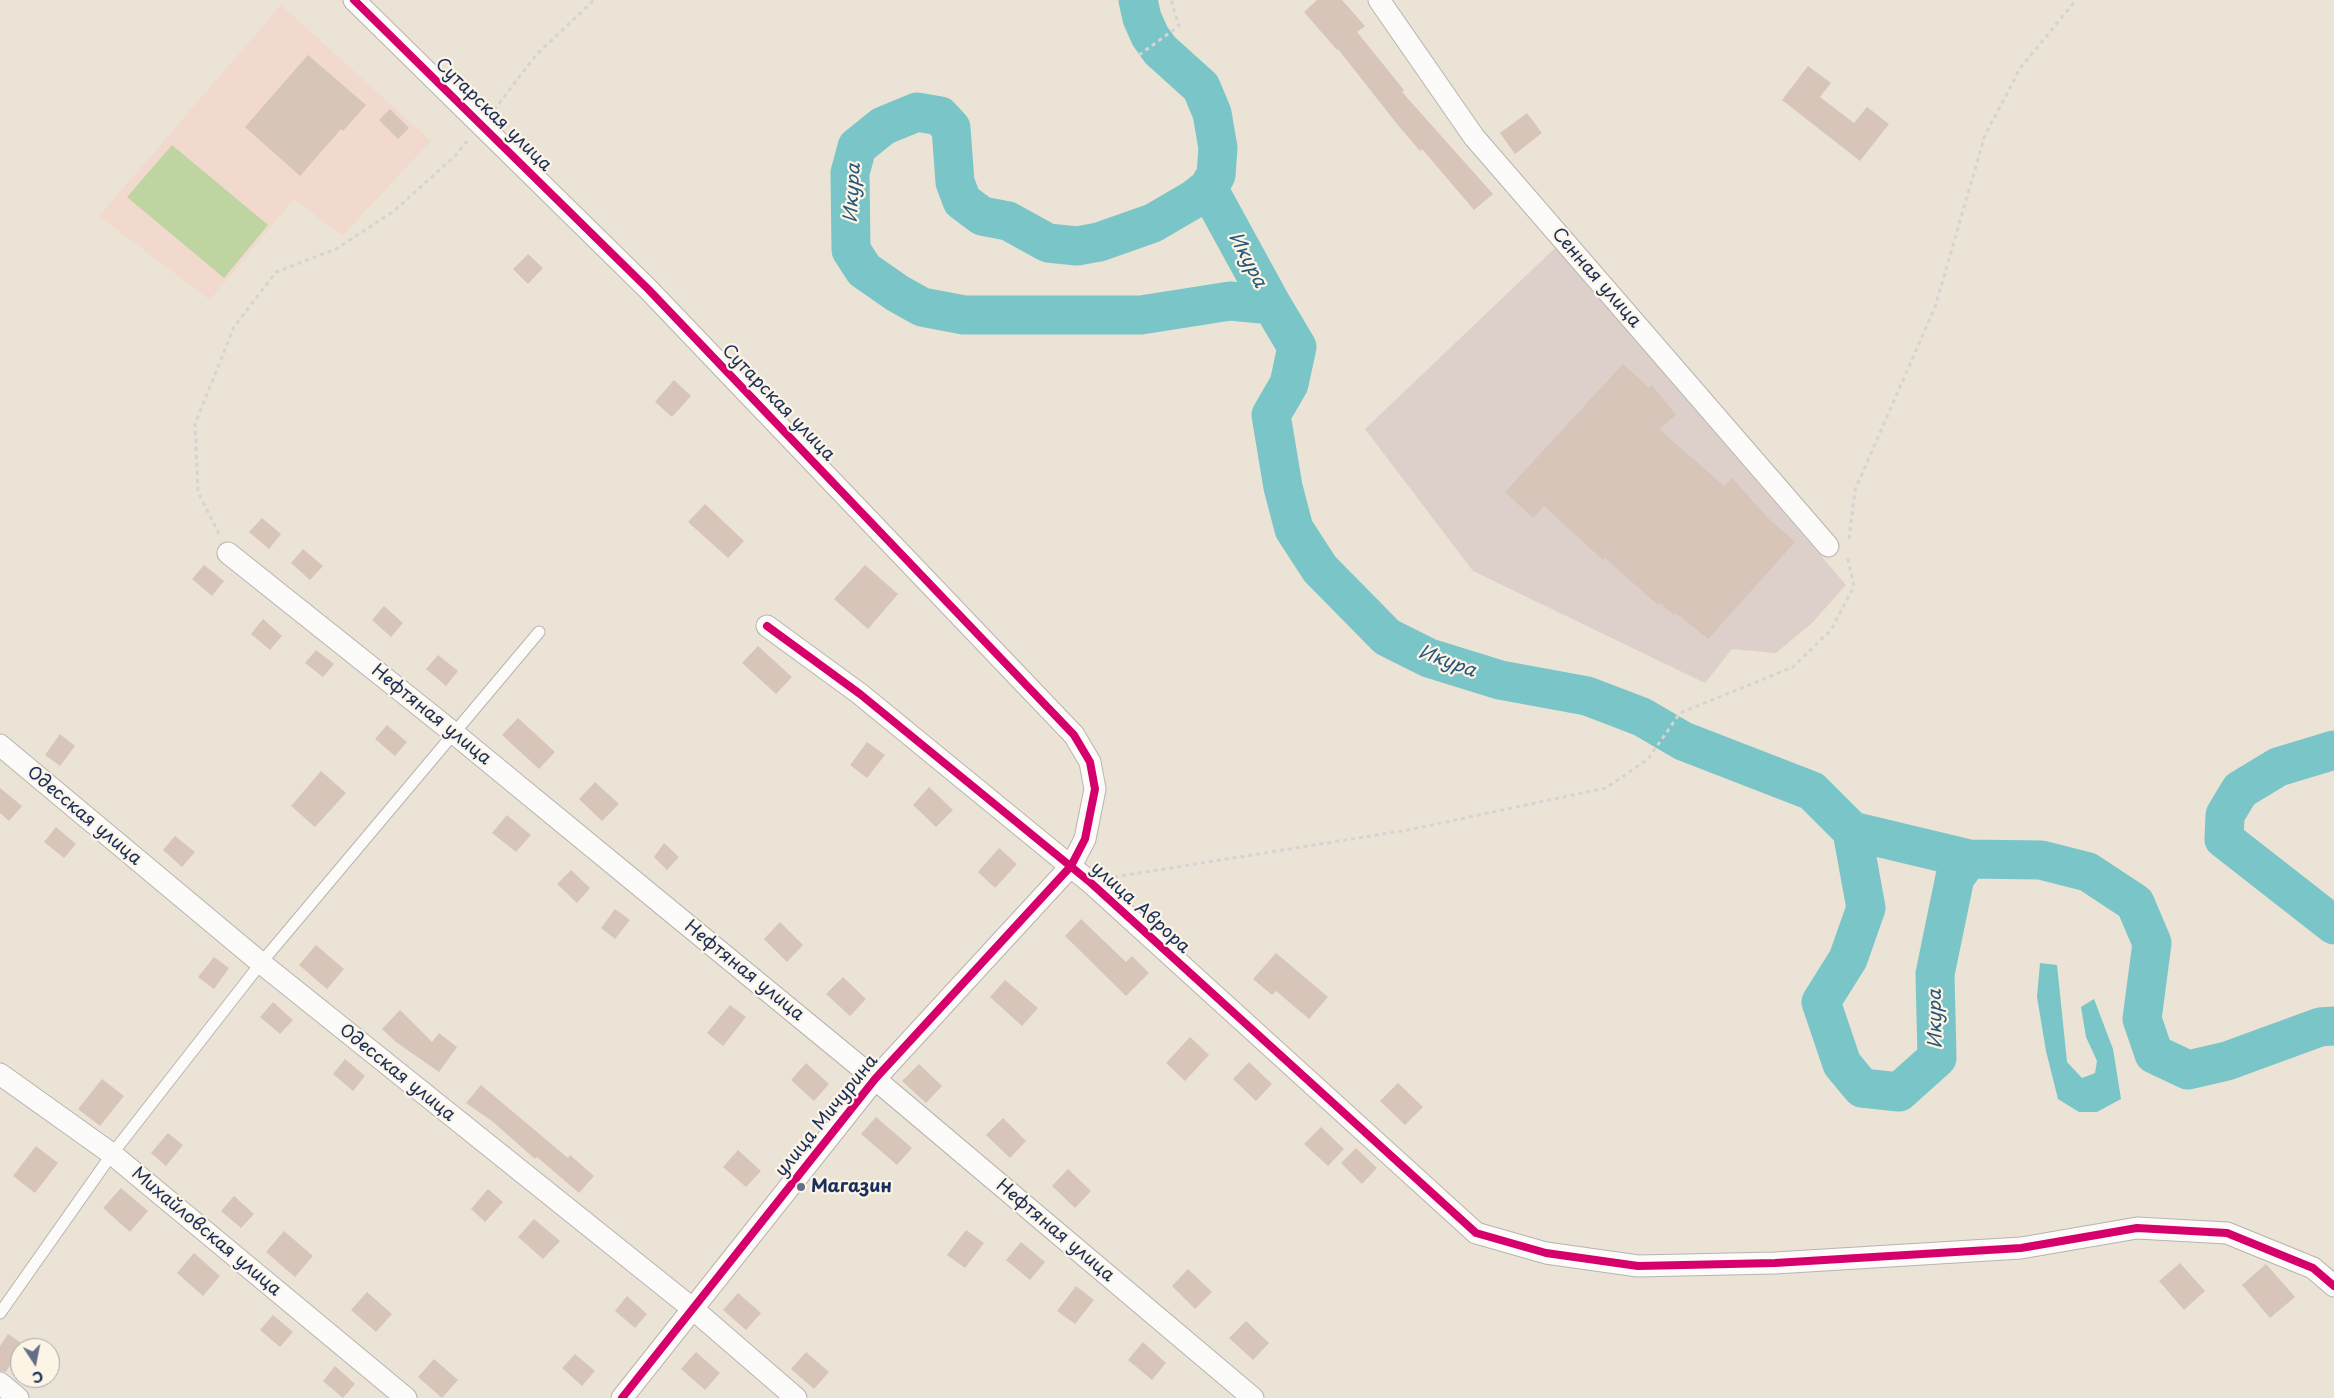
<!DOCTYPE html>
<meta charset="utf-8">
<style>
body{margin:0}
#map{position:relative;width:2334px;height:1398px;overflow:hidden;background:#ebe3d5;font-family:"Playpen Sans",sans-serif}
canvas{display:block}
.north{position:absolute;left:10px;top:1338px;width:50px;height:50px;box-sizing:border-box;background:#fcf5e5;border:1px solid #a2a6af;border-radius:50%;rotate:169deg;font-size:14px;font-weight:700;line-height:20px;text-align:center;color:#1b2f5e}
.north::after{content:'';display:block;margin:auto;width:18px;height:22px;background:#646e88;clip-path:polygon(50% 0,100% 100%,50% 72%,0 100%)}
</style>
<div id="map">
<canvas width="2334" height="1398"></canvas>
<div class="north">С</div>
</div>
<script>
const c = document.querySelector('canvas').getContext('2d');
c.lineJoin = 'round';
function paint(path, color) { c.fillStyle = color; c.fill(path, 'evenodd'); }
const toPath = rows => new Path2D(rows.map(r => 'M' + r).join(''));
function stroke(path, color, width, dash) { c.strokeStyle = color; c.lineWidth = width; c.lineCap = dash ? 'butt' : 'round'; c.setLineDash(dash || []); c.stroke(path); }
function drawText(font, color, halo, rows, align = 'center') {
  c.font = font + ' "Playpen Sans",sans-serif'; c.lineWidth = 4.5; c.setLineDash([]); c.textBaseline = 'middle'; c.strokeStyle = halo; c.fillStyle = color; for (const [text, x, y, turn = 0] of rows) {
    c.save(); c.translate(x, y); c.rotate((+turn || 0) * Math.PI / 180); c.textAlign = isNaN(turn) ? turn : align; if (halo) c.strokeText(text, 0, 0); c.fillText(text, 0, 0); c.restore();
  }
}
const built = toPath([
 [281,5,431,141,342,236,294,199,210,300,99,216]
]);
const industrial = toPath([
 [1555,248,1846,585,1812,623,1776,653,1732,649,1705,683,1473,571,1365,429]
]);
const green = toPath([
 [172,145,268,225,224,278,127,197]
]);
const water = toPath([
 [2040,963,2057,965,2067,1062,2082,1078,2095,1073,2097,1061,2086,1037,2081,1007,2094,999,2113,1049,2121,1099,2097,1112,2079,1112,2058,1099,2046,1051,2037,997]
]);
const river = toPath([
 [1138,0,1142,18,1150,36,1160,50,1201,87,1212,113,1218,148,1216,175,1208,188,1194,199,1153,223,1099,242,1077,246,1048,243,1008,221,982,216,962,201,955,182,951,128,940,116,917,112,883,126,857,147,850,173,851,250,864,270,897,293,922,307,964,315,1141,315,1230,301,1272,305,1297,347,1289,384,1271,415,1283,487,1294,529,1320,569,1387,637,1429,658,1500,680,1587,696,1642,717,1683,741,1812,791,1852,831,1969,859,2041,860,2088,872,2135,903,2152,943,2142,1019,2154,1054,2188,1070,2227,1061,2320,1027,2334,1026],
 [1208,188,1272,305],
 [2334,750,2278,767,2240,790,2225,815,2224,839,2334,925],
 [1852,831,1866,908,1848,959,1821,1002,1842,1064,1862,1088,1899,1092,1937,1058,1935,974,1955,877,1969,859]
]);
const building = toPath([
 [1317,0,1342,0,1365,26,1357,32,1404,90,1402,92,1493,194,1474,210,1422,149,1420,151,1397,124,1338,49,1337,50,1304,12],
 [308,55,366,105,343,131,341,129,300,176,245,127],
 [1808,66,1831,83,1820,97,1854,123,1867,107,1889,124,1860,161,1782,100],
 [390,109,409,128,398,139,379,120],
 [1527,113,1542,133,1515,154,1500,133],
 [528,254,543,268,528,284,513,269],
 [1623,364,1649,388,1652,385,1676,415,1659,429,1724,486,1732,478,1768,518,1795,542,1708,639,1676,613,1674,615,1660,603,1658,605,1605,558,1603,560,1544,506,1533,518,1505,492],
 [674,380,691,396,672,417,655,402],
 [705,504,744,541,728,558,688,522],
 [262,518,281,534,269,549,249,532],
 [303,549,323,566,310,580,291,563],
 [204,565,224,581,212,596,192,579],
 [865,565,898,594,868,629,834,599],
 [384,606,403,623,391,637,372,620],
 [263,619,282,636,270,650,251,634],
 [758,646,792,677,776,694,742,663],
 [316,650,334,664,323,677,305,663],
 [438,655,458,671,446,686,426,669],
 [518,718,555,752,539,769,502,735],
 [387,725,407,742,395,756,375,739],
 [60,734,75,746,60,766,45,755],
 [867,742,885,755,867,778,850,765],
 [321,771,346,793,315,827,291,806],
 [595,782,619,804,602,821,579,799],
 [929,787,953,810,936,827,913,805],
 [0,788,22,806,9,821,0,813],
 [507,815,531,835,516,852,492,833],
 [56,827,76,844,64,858,44,842],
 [175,836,195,852,182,867,163,850],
 [664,843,679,857,667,870,654,857],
 [999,848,1017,864,995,888,978,872],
 [571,870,590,888,577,903,557,884],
 [615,909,630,920,615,939,601,928],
 [1081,919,1126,962,1132,956,1149,973,1126,996,1065,936],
 [780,922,803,945,787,962,764,939],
 [316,945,344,969,327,989,299,965],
 [1276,953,1328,997,1309,1019,1276,991,1272,995,1253,979],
 [214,957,229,968,214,989,198,977],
 [843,977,866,999,850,1016,826,994],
 [1005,980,1038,1008,1022,1026,990,997],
 [273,1002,293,1020,280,1034,260,1017],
 [730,1005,746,1017,723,1046,707,1033],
 [400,1010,432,1042,439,1033,457,1047,439,1072,396,1042,382,1029],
 [1190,1037,1209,1055,1185,1081,1166,1063],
 [345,1059,365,1076,353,1091,333,1074],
 [1249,1062,1272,1084,1256,1101,1233,1079],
 [806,1063,829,1084,814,1101,791,1080],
 [919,1064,942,1086,926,1103,902,1081],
 [102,1079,124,1096,100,1126,78,1109],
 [1398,1083,1423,1107,1405,1125,1380,1101],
 [481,1085,568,1158,570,1155,594,1176,579,1193,537,1157,535,1159,492,1121,466,1103],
 [876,1117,912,1148,897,1165,861,1134],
 [1003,1118,1026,1141,1010,1158,986,1135],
 [1321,1127,1344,1149,1328,1166,1304,1144],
 [168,1133,183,1145,166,1166,151,1153],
 [36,1146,58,1163,35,1193,13,1176],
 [1356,1148,1377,1168,1362,1184,1341,1163],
 [738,1150,761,1171,746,1187,723,1167],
 [1068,1169,1091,1191,1075,1208,1052,1186],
 [121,1188,148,1211,130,1232,103,1208],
 [488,1189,503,1202,485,1222,471,1209],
 [234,1196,254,1214,241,1228,221,1211],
 [534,1219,560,1241,543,1259,518,1237],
 [966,1230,984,1243,965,1268,947,1255],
 [284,1231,313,1256,295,1277,266,1252],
 [1021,1242,1045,1262,1030,1280,1006,1260],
 [194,1253,220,1276,203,1296,177,1273],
 [2180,1263,2205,1291,2184,1310,2159,1281],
 [2266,1264,2295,1297,2270,1318,2242,1285],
 [1188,1269,1212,1292,1195,1309,1172,1286],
 [1076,1286,1094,1300,1075,1324,1057,1311],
 [367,1292,392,1314,376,1332,351,1310],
 [738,1293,761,1313,746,1330,723,1310],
 [627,1296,647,1314,635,1328,615,1311],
 [273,1315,293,1332,280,1347,260,1330],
 [1246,1321,1269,1343,1253,1360,1229,1338],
 [8,1334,24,1345,20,1348,6,1372,0,1371,0,1346],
 [1143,1342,1166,1363,1152,1380,1128,1360],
 [696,1352,720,1373,705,1390,681,1369],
 [806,1352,829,1372,814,1389,791,1369],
 [575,1354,595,1371,582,1386,562,1368],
 [434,1359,458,1380,442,1398,418,1377],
 [335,1366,355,1384,343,1398,323,1381]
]);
const path = toPath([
 [1139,55,1179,26,1171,0],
 [494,110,536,55,594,0],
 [219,534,198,492,195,424,234,327,276,272,336,249,394,211,455,156,467,141],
 [1849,539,1855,490,1935,307,1985,135,2021,67,2076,0],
 [1114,877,1408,830,1606,788,1648,759,1680,713,1793,667,1831,630,1854,586,1847,555]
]);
const lane = toPath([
 [0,1313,112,1154,261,963,539,632]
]);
const street = toPath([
 [354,0,648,289,1074,735,1090,762,1095,789,1085,839,1071,866,875,1079,622,1398],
 [1379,0,1474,137,1828,546],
 [228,553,455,734,875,1079,1253,1398],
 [767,626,860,694,1091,883,1476,1233,1546,1253,1638,1266,1775,1263,2021,1248,2137,1228,2227,1233,2313,1268,2334,1286],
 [0,745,261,963,693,1309,796,1398],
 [0,1074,112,1154,406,1398],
 [0,1383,18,1398]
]);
const cycleway = toPath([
 [354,0,648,289,1074,735,1090,762,1095,789,1085,839,1071,866,875,1079,622,1398],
 [767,626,860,694,1091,883,1476,1233,1546,1253,1638,1266,1775,1263,2021,1248,2137,1228,2227,1233,2313,1268,2334,1286]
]);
const markers = [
 [801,1187,5,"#646e88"]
];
const streetNames = [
 ["Сутарская улица",493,115,44],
 ["Сенная улица",1596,278,49],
 ["Сутарская улица",778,403,46],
 ["Нефтяная улица",431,715,39],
 ["Одесская улица",84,816,40],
 ["улица Аврора",1140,908,42],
 ["Нефтяная улица",744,971,39],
 ["Одесская улица",397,1073,39],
 ["улица Мичурина",827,1116,-51],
 ["Нефтяная улица",1055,1231,40],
 ["Михайловская улица",206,1232,40]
];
const poiNames = [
 ["Магазин",811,1187]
];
const waterNames = [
 ["Икура",853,193,-87],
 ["Икура",1247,260,62],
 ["Икура",1447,662,20],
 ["Икура",1936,1019,-91]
];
paint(built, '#f2d9cd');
paint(industrial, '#ddcfc9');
paint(green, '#bfd5a1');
paint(water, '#7ac5c8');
stroke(river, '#7ac5c8', 39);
paint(building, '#d8c5b9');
stroke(lane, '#b7b4af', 13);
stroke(street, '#b7b4af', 23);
stroke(path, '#d5d4d2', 3, [4, 4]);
stroke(lane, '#fcfbf9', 11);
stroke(street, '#fcfbf9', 21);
stroke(cycleway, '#d6006c', 8);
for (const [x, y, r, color] of markers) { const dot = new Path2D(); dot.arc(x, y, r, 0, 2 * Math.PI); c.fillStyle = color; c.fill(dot); stroke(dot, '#fcf5e5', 2); }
drawText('18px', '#1b2f5e', '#fcf5e5', streetNames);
drawText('bold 18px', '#1b2f5e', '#fcf5e5', poiNames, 'left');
drawText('italic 19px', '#29587c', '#fcf5e5', waterNames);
</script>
